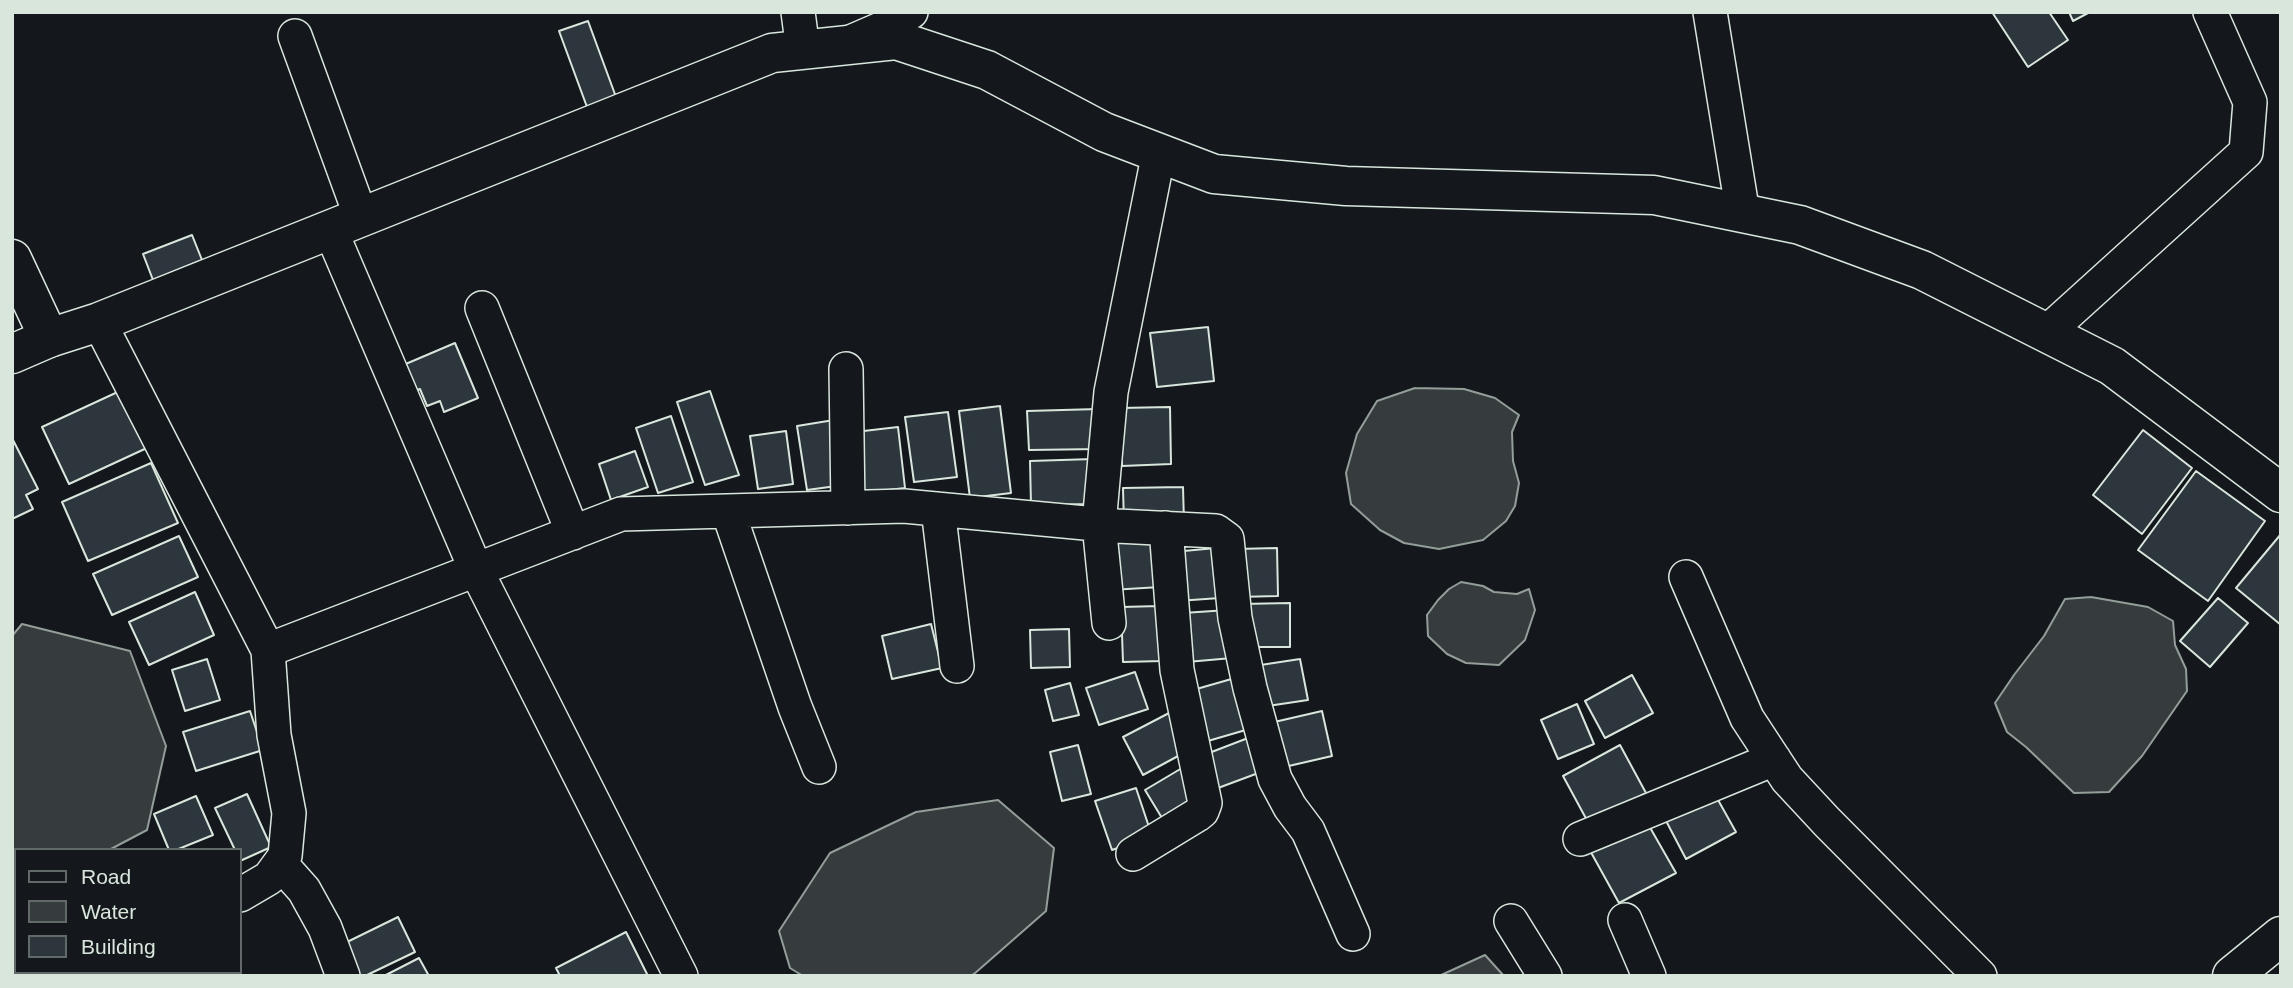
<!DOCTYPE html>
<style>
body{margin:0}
#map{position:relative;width:2293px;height:988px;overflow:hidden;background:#14181c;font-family:Helvetica,sans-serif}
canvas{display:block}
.frame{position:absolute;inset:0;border:14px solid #d8e6dc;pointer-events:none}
.legend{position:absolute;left:14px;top:848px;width:228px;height:126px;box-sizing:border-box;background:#14181c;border:2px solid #626a69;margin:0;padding:9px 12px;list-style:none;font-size:21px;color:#d8e6dc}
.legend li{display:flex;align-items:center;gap:14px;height:35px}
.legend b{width:35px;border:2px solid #626a69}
</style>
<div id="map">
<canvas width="2293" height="988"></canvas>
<div class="frame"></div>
<ul class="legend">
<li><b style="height:9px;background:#14181c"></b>Road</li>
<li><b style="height:19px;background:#363b3e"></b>Water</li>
<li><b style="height:19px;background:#2c363c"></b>Building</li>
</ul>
</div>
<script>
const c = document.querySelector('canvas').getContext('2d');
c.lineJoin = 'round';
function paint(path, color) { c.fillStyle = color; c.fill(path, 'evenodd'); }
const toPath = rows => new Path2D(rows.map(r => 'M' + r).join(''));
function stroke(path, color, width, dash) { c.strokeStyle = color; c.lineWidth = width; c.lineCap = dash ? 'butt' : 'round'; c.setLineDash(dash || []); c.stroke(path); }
const water = toPath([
 [1415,388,1464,389,1495,398,1519,415,1512,432,1513,461,1519,483,1515,506,1506,521,1483,540,1439,549,1404,543,1380,530,1351,504,1346,473,1357,434,1377,401,1415,388],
 [1461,582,1483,586,1494,592,1517,594,1529,589,1535,610,1525,640,1499,665,1466,663,1447,654,1428,636,1427,615,1438,600,1449,589,1461,582],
 [2091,597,2148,607,2173,621,2175,645,2186,669,2187,691,2142,756,2109,792,2074,793,2026,747,2007,732,1995,703,2014,675,2044,636,2065,599,2091,597],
 [22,624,130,651,166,746,147,830,109,850,12,850,12,636,22,624],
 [998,800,1054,848,1046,911,974,974,970,976,803,976,790,968,779,931,830,853,916,812,998,800],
 [1485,955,1504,976,1439,976,1485,955]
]);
const building = toPath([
 [1992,12,2049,12,2068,40,2028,67,1992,12],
 [2069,12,2090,12,2073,21,2069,12],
 [588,21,616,97,587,107,559,31,588,21],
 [192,235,202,260,153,280,143,254,192,235],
 [1208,327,1214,381,1157,387,1150,333,1208,327],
 [455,343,478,398,444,412,440,401,427,406,420,389,412,392,401,366,455,343],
 [122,390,149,447,69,484,42,427,122,390],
 [710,391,739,475,705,485,677,402,710,391],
 [1000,406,1011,493,970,498,959,411,1000,406],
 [1170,407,1171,464,1122,466,1120,408,1170,407],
 [1098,409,1099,449,1029,450,1027,411,1098,409],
 [948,412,957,477,914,482,905,417,948,412],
 [671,416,693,482,658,493,636,428,671,416],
 [834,420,844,485,807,490,797,426,834,420],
 [898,427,905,488,862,493,855,432,898,427],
 [2143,430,2192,468,2142,534,2093,495,2143,430],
 [786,431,793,484,758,489,750,436,786,431],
 [12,438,38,489,26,495,33,509,12,519,12,438],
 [635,451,648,487,611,500,599,464,635,451],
 [1093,459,1094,504,1031,505,1030,461,1093,459],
 [151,463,178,523,88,561,62,502,151,463],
 [2196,471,2265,521,2208,601,2138,550,2196,471],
 [1183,487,1184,523,1124,524,1123,488,1183,487],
 [2281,534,2281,625,2236,588,2281,534],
 [179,536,198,577,112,615,93,574,179,536],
 [1157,540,1160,587,1111,590,1109,543,1157,540],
 [1216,548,1220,598,1177,601,1173,552,1216,548],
 [1277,548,1278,596,1237,597,1236,549,1277,548],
 [195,592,214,635,149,665,129,622,195,592],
 [2218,598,2248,623,2210,667,2180,641,2218,598],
 [1290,603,1290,647,1243,647,1241,604,1290,603],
 [1160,606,1162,661,1123,662,1121,607,1160,606],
 [1228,610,1232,658,1187,662,1183,613,1228,610],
 [931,624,942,668,892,679,882,636,931,624],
 [1069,629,1070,667,1031,668,1030,630,1069,629],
 [207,659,220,700,185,711,172,670,207,659],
 [1300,659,1308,700,1261,707,1254,666,1300,659],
 [1135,672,1148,709,1099,725,1086,688,1135,672],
 [1632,675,1653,713,1605,738,1585,701,1632,675],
 [1242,676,1256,727,1201,743,1186,692,1242,676],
 [1070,683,1079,715,1053,721,1045,690,1070,683],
 [1577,704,1594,744,1558,759,1541,720,1577,704],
 [250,711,263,750,196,771,183,732,250,711],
 [1322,711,1332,756,1280,768,1270,723,1322,711],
 [1171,712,1191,749,1143,775,1123,737,1171,712],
 [1248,738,1261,772,1210,791,1196,758,1248,738],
 [1078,745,1091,794,1062,801,1050,752,1078,745],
 [1620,745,1646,793,1589,824,1563,776,1620,745],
 [1182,768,1202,800,1165,823,1145,790,1182,768],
 [1136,788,1152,836,1112,850,1095,801,1136,788],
 [1713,791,1736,832,1686,859,1664,817,1713,791],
 [247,794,271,847,240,861,240,850,235,850,215,808,247,794],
 [196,796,213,835,176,850,169,850,154,814,196,796],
 [1644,817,1676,873,1619,903,1588,847,1644,817],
 [398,917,415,952,365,976,356,976,341,945,398,917],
 [626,932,648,976,560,976,556,968,626,932],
 [419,958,429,976,384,976,419,958],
 [92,972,134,972,135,976,91,976,90,973,92,972],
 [161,972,198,972,189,976,163,976,161,972]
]);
const minor = toPath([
 [798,12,803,50],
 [1710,12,1743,214],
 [295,36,361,217],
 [853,41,883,28,911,12],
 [330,229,476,570,681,976],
 [482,308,573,533],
 [99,322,268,650,621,514,904,506,1117,526,1216,531,1227,539,1235,618,1250,688,1275,779,1290,807,1308,831,1353,934],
 [2046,333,2246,152,2250,102,2210,12],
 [846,369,848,508],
 [938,509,957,666],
 [728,511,795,707,819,767],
 [1686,577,1747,718,1787,779,1827,822,1980,976],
 [1109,623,1099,524,1111,392,1159,152],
 [1580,839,1774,759],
 [1133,854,1197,815,1202,811,1205,803,1177,670,1166,528],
 [280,863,304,890,325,928,343,976],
 [240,895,269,878,285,856,289,813,274,735,268,650],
 [1625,920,1649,976],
 [1511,921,1545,976],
 [51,976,60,972]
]);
const tertiary = toPath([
 [12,259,49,338]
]);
const secondary = toPath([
 [12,354,49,338,99,322,772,53,896,40,987,70,1104,132,1214,174,1346,186,1654,195,1800,225,1922,270,2112,366,2281,493]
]);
const primary = toPath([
 [2232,976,2281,936]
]);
paint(water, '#363b3e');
stroke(water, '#939e99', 2);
paint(building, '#2c363c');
stroke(building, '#d8e6dc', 2);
stroke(minor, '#d8e6dc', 36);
stroke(tertiary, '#d8e6dc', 41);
stroke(secondary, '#d8e6dc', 41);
stroke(primary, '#d8e6dc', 41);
stroke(minor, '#14181c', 33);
stroke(tertiary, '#14181c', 38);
stroke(secondary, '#14181c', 38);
stroke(primary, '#14181c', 38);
</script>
